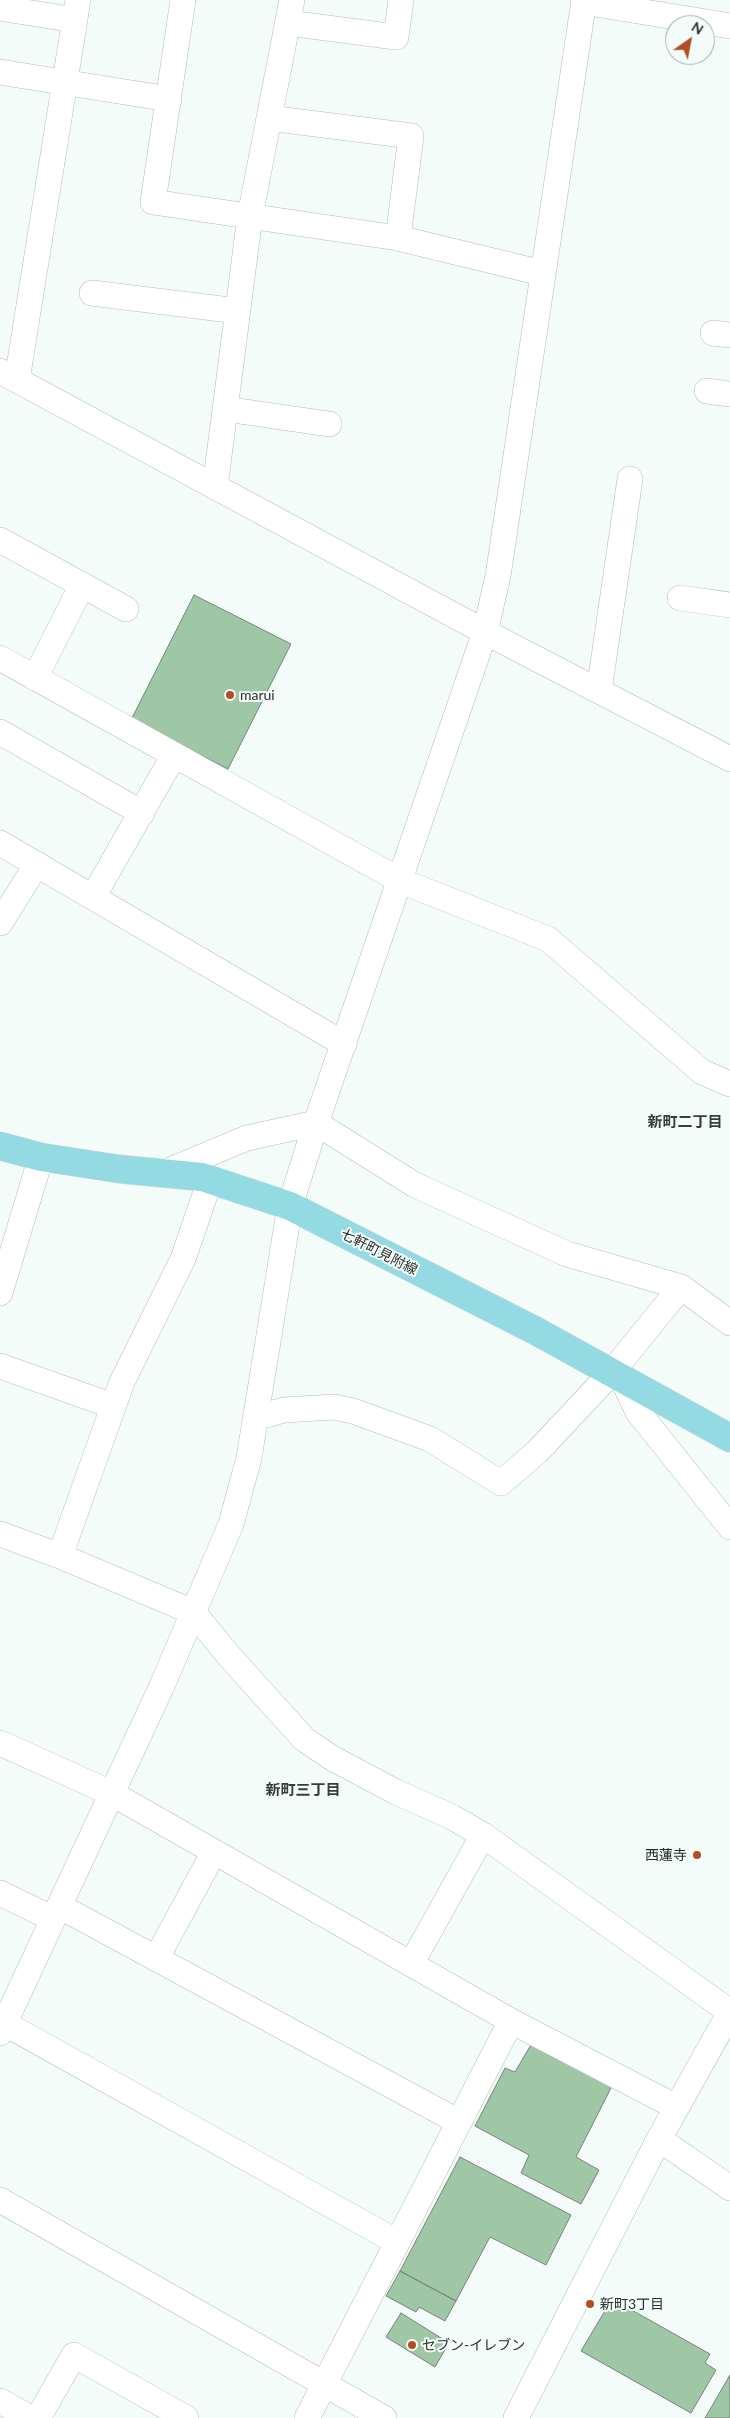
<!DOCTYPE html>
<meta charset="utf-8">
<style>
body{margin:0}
#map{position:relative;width:730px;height:2418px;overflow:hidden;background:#f4fcfa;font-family:Lato,sans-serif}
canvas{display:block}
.north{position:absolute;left:665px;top:15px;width:50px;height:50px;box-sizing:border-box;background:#f4fcfa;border:1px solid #a3a9a8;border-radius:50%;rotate:33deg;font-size:14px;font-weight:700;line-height:20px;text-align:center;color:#2a2d2c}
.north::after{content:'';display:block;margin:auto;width:18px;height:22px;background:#b44d25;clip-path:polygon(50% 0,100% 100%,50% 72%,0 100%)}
</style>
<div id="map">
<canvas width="730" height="2418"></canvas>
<div class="north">N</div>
</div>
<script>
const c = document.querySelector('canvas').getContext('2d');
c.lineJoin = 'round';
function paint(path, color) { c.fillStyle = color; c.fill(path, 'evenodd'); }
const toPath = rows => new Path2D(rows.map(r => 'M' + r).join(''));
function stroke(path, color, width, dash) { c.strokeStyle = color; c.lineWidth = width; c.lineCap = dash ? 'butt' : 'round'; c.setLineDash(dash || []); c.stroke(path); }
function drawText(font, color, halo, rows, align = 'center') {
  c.font = font + ' Lato,"Noto Sans JP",sans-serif'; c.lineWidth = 4; c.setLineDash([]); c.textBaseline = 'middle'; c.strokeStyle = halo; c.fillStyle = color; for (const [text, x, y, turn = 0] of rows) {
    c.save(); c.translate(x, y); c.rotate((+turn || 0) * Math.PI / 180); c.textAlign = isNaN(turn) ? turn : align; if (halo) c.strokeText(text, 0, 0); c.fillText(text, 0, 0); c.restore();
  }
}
const building = toPath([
 [194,595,291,644,228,769,131,720,194,595],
 [532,2043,612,2086,576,2157,599,2170,581,2204,521,2173,529,2155,475,2126,505,2068,515,2072,532,2043],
 [460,2157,571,2215,546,2265,490,2237,456,2301,400,2271,460,2157],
 [400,2271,456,2301,445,2321,419,2307,416,2312,386,2296,400,2271],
 [612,2299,710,2354,705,2363,716,2370,691,2413,581,2351,612,2299],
 [401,2313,449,2343,435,2367,386,2337,401,2313],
 [730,2375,730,2418,705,2418,730,2375]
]);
const minor = toPath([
 [183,0,153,202,398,238,542,273],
 [583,2,730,26],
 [0,8,75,20],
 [288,23,396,37,401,0],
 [0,72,169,99],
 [269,118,411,136,398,238],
 [92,293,238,311],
 [713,333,730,335],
 [0,371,485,632,730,759],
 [17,380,78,0],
 [707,391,730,394],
 [225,409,329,424],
 [215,487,250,216,292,0],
 [0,540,126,609],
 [680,598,730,605],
 [0,658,401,881,548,939,702,1072,730,1084],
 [35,678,82,585],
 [599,691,630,479],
 [0,732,142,813],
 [0,843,344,1044],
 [93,897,174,755],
 [0,923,37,864],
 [163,1173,247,1138,316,1123,415,1185,567,1254,681,1287,730,1323],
 [0,1293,41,1157],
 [0,1366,113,1406],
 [622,1378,638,1412,730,1527],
 [255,1418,284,1410,334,1407,353,1411,430,1439,501,1483,537,1452,612,1372,681,1287],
 [0,1534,60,1556,193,1612,229,1656,304,1739,332,1758,396,1792,452,1817,483,1835,730,2012],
 [60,1556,122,1382,183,1259,210,1180],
 [0,1743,111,1793,511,2021,676,2107],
 [0,1893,53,1919],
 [59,1906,459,2122],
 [156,1959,214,1852],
 [411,1964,483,1835],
 [4,2023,397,2242],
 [0,2033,161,1688,231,1524,249,1458,290,1206,316,1123,485,632,498,576,584,0],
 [659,2139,730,2188],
 [0,2200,384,2418],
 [0,2401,30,2418],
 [38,2418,74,2355,186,2418],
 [307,2418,511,2021],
 [516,2418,659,2139,730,2012]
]);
const major = toPath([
 [0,1146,41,1157,119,1169,202,1177,290,1206,536,1331,730,1438]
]);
const markers = [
 [230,695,5,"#b44d25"],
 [697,1855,5,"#b44d25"],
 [590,2304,5,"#b44d25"],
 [412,2345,5,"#b44d25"]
];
const poiNames = [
 ["marui",240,695],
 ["西蓮寺",687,1855,"right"],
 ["新町3丁目",600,2304],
 ["セブン-イレブン",422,2345]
];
const streetNames = [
 ["七軒町見附線",379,1252,27]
];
const neighbourhoodNames = [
 ["新町二丁目",685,1122],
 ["新町三丁目",303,1790]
];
paint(building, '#9fc7a6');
stroke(building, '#7b817c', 1);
stroke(minor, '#b4bcba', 26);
stroke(major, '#d9d9d9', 29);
stroke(minor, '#fff', 25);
stroke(major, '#94dae2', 28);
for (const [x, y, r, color] of markers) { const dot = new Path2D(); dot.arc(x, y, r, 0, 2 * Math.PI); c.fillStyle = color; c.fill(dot); stroke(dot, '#f4fcfa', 2); }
drawText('14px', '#2a2d2c', '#f4fcfa', poiNames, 'left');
drawText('14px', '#2a2d2c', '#f4fcfa', streetNames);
drawText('bold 15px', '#363d3b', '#f4fcfa', neighbourhoodNames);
</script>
